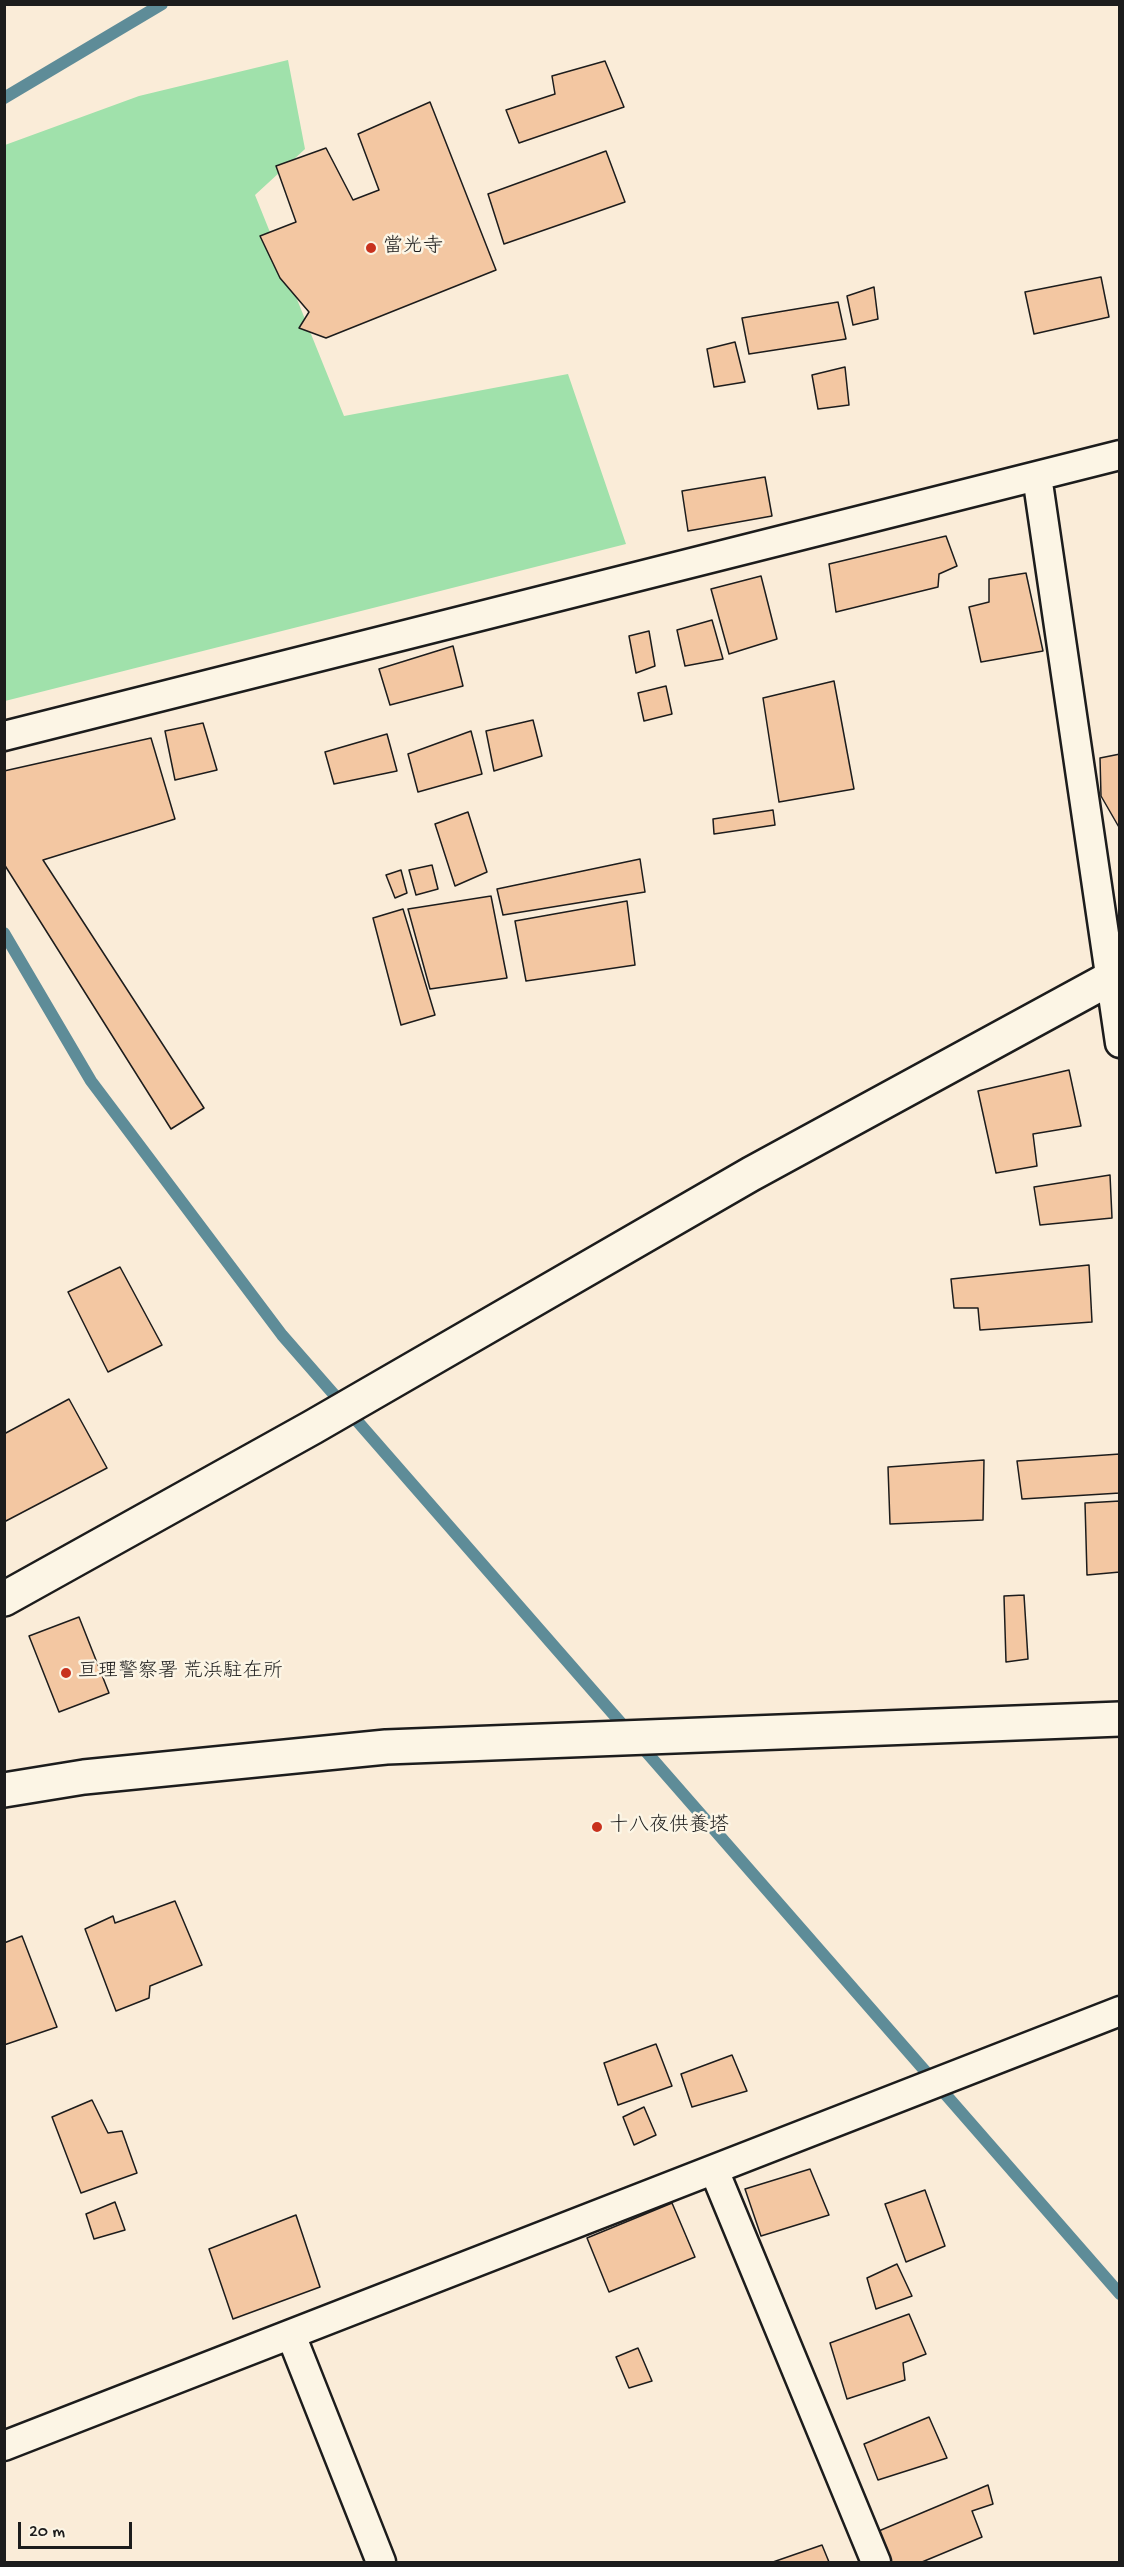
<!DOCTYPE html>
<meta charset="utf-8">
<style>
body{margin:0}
#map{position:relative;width:1124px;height:2567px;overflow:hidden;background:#faecd8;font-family:"Gochi Hand",sans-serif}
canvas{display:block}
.frame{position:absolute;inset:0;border:6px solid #1c1c1c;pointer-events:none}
.scale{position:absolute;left:18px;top:2522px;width:114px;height:27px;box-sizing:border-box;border:3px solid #1c1c1c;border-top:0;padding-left:8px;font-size:18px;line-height:21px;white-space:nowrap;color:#1c1c1c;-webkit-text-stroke:4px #fcf5e5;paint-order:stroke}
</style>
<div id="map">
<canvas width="1124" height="2567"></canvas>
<div class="frame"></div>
<div class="scale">20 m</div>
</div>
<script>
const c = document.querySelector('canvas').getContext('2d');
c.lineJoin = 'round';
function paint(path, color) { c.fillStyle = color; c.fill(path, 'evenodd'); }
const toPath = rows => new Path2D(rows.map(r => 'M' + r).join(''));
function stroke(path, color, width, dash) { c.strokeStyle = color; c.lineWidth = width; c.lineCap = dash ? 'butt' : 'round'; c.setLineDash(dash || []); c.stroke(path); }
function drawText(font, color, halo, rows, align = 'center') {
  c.font = font + ' "Gochi Hand","Klee One",sans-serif'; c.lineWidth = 5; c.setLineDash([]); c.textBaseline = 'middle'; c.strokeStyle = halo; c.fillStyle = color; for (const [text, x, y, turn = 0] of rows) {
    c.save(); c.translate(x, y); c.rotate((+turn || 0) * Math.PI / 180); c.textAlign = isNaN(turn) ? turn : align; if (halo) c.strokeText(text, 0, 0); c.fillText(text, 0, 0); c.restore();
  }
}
const green = toPath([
 [288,60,305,149,255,195,344,416,568,374,626,544,5,701,5,145,139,96]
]);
const stream = toPath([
 [4,98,162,4],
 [4,933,91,1081,282,1335,1120,2294]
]);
const building = toPath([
 [605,61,624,107,519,143,506,110,555,94,552,76,605,61],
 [430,102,496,270,326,338,299,328,309,312,280,278,260,236,296,222,276,166,326,148,353,200,379,190,358,134,430,102],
 [606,151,625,202,504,244,488,194,606,151],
 [1101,277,1109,317,1034,334,1025,292,1101,277],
 [874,287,878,319,853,325,847,296,874,287],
 [838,302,846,339,749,354,742,318,838,302],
 [735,342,745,382,714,387,707,349,735,342],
 [845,367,849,405,818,409,812,375,845,367],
 [765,477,772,516,688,531,682,491,765,477],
 [946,536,957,566,939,574,938,587,836,612,829,564,946,536],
 [1026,573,1043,651,981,662,969,607,989,602,989,579,1026,573],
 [761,576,777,639,729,654,711,589,761,576],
 [712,620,723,659,685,666,677,630,712,620],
 [649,631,655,666,636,673,629,636,649,631],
 [453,646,463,686,390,705,379,669,453,646],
 [834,681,854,789,779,802,763,698,834,681],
 [666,686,672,714,644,721,638,693,666,686],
 [533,720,542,756,494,771,486,731,533,720],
 [203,723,217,770,175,780,165,731,203,723],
 [471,731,482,774,418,792,408,754,471,731],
 [387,734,397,771,334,784,325,752,387,734],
 [151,738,175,819,43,860,204,1108,171,1129,4,864,4,771,151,738],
 [1120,754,1120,829,1101,796,1100,758,1120,754],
 [773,810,775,825,714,834,713,819,773,810],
 [468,812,487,872,455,886,435,824,468,812],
 [640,859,645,892,503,915,497,889,640,859],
 [432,865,438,889,416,895,409,870,432,865],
 [401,870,407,893,395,898,386,875,401,870],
 [491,896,507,978,430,989,408,909,491,896],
 [627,901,635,965,526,981,515,921,627,901],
 [403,909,435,1015,401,1025,373,918,403,909],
 [1069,1070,1081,1126,1033,1134,1037,1166,996,1173,978,1091,1069,1070],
 [1110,1175,1112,1218,1040,1225,1034,1187,1110,1175],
 [1089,1265,1092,1322,980,1330,978,1308,954,1308,951,1279,1089,1265],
 [120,1267,162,1345,108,1372,68,1292,120,1267],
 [69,1399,107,1468,4,1522,4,1434,69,1399],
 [1120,1454,1120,1493,1022,1499,1017,1461,1120,1454],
 [984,1460,983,1520,890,1524,888,1467,984,1460],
 [1120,1501,1120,1572,1087,1575,1085,1503,1120,1501],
 [1024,1595,1028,1659,1006,1662,1004,1596,1024,1595],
 [79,1617,109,1693,59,1712,29,1636,79,1617],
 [175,1901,202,1965,150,1986,149,1998,116,2011,85,1929,113,1916,115,1923,175,1901],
 [22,1936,57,2027,4,2045,4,1943,22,1936],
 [656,2044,672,2086,618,2105,604,2063,656,2044],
 [732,2055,747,2091,692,2107,681,2074,732,2055],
 [92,2100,108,2133,122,2131,137,2173,81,2193,52,2117,92,2100],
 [644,2107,656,2135,634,2145,623,2117,644,2107],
 [810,2169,829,2215,761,2236,745,2189,810,2169],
 [925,2190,945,2246,906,2262,885,2204,925,2190],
 [115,2202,125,2230,94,2239,86,2214,115,2202],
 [672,2203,695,2257,609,2292,587,2238,672,2203],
 [296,2215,320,2287,233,2319,209,2249,296,2215],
 [897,2264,912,2296,876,2309,867,2278,897,2264],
 [909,2314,926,2354,903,2363,905,2380,847,2399,830,2343,909,2314],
 [638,2348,652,2381,629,2388,616,2357,638,2348],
 [929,2417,947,2458,878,2480,864,2444,929,2417],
 [988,2485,993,2504,972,2511,982,2537,922,2562,887,2562,874,2533,988,2485],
 [822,2545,829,2562,773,2562,822,2545]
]);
const street = toPath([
 [1037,476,1120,1043],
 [4,736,1120,455],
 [714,2170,876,2562],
 [291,2335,381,2562],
 [4,2446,1120,2011]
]);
const secondary = toPath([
 [4,1599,313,1427,751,1174,1120,973],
 [4,1790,84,1777,386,1747,1120,1719]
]);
const markers = [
 [371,248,6,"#c8321e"],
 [66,1673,6,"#c8321e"],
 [597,1827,6,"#c8321e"]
];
const poiNames = [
 ["當光寺",383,248],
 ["亘理警察署 荒浜駐在所",78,1673],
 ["十八夜供養塔",609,1827]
];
paint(green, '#a0e1ab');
stroke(stream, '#5e8c98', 12);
paint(building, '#f3c7a2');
stroke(building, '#1c1c1c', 1.5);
stroke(street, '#1c1c1c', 33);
stroke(secondary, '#1c1c1c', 38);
stroke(street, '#fcf5e5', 28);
stroke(secondary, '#fcf5e5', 33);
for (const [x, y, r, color] of markers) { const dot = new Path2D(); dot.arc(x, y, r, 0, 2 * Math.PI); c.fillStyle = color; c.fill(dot); stroke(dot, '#fcf5e5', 2); }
drawText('20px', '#1c1c1c', '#fcf5e5', poiNames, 'left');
</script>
